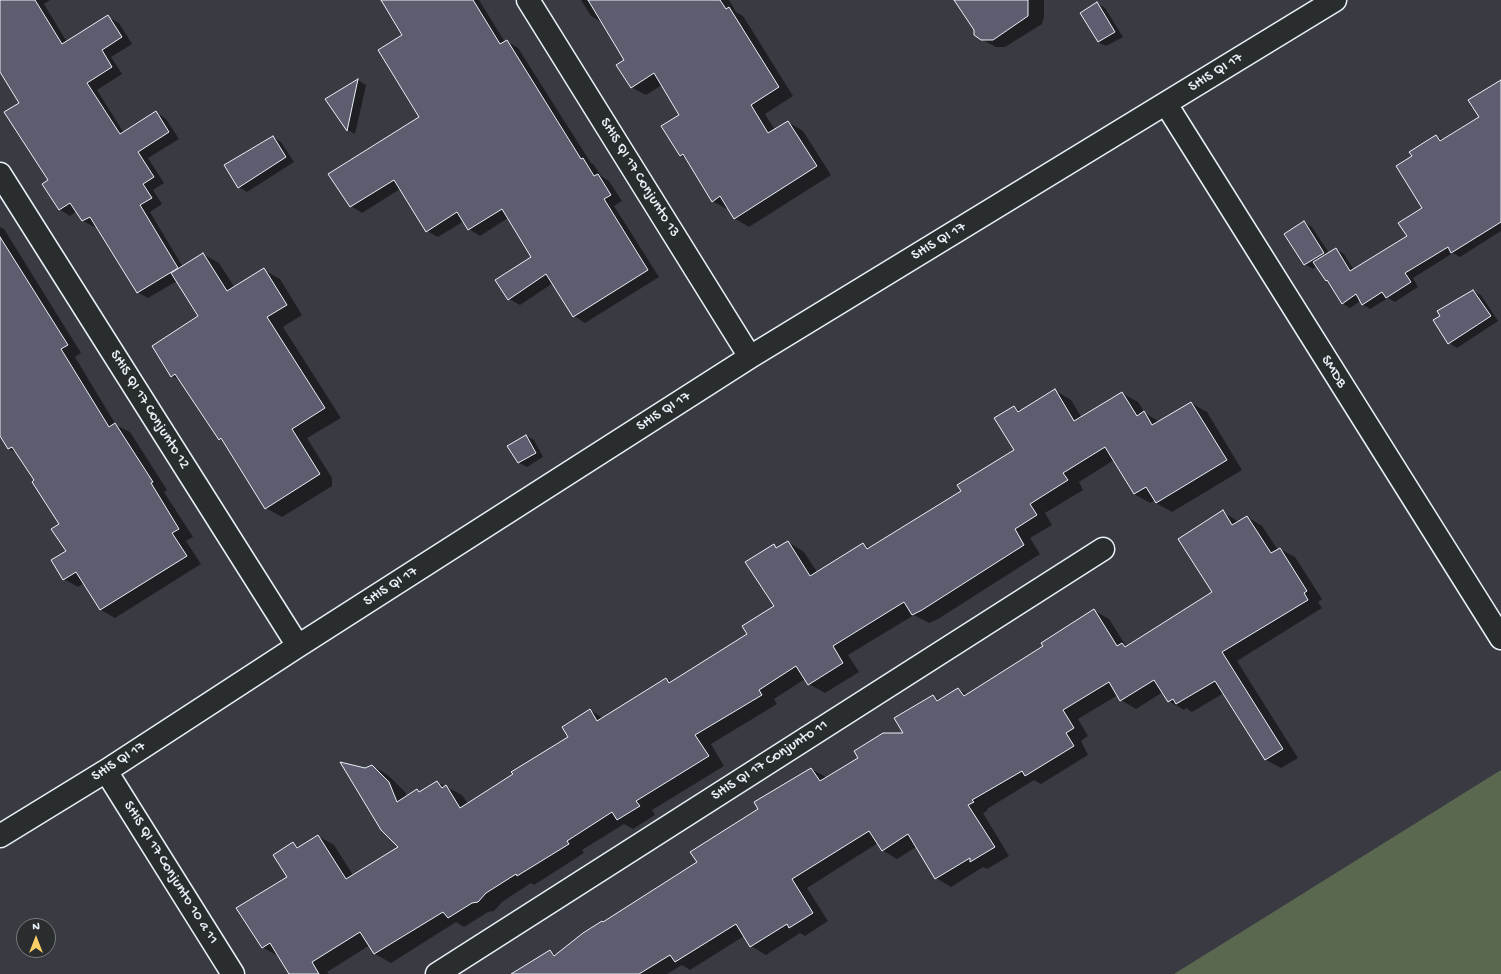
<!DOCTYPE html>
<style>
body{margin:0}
#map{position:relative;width:1501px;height:974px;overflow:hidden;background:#3a3b42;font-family:"Gochi Hand",sans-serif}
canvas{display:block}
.north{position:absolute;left:16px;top:918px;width:40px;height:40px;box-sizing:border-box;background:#2a2d2e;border:1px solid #767b7f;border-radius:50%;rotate:0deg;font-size:11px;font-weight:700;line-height:16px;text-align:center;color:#e8f1f8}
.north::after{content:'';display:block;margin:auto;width:14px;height:18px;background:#ffd166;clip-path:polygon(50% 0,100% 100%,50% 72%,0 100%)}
</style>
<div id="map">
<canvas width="1501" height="974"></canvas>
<div class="north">N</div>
</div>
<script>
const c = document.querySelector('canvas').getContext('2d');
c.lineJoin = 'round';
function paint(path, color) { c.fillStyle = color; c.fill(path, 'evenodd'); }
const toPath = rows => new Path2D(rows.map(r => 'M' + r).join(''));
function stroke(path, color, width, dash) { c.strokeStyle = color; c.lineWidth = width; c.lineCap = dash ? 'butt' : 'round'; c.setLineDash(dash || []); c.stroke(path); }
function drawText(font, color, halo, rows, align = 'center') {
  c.font = font + ' "Gochi Hand",sans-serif'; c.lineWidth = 3; c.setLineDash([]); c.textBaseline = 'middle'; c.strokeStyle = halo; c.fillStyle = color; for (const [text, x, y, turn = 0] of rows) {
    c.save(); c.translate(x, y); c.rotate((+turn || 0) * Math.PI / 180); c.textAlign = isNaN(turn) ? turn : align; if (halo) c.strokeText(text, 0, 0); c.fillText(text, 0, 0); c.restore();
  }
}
const green = toPath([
 [1501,770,1501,974,1174,974]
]);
const shadow = toPath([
 [0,0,50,0,44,4,67,42,108,17,119,23,132,44,111,57,122,74,97,90,124,133,156,112,166,119,179,139,148,158,164,183,153,190,162,204,150,212,183,267,203,254,219,263,235,288,264,270,280,279,302,315,283,327,341,418,307,438,332,478,332,486,282,517,266,508,225,442,219,439,181,381,172,376,200,317,177,281,148,298,137,292,97,225,94,227,83,221,77,211,70,216,59,209,20,103,0,70],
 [382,0,479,0,505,42,507,41,518,48,591,163,594,165,601,176,609,181,622,201,614,206,659,277,585,323,574,316,553,283,520,305,509,299,532,257,508,218,480,236,469,229,464,221,438,237,427,231,400,189,362,213,351,206,420,117,404,35],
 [581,0,729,0,736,12,743,16,793,96,765,114,775,130,788,122,803,131,831,175,749,227,734,218,729,209,727,209,712,201,686,159,681,155,681,115,662,85,646,95,631,87,626,60,603,23,591,16],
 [956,0,1044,0,1044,17,1042,24,1005,47,996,47,981,39],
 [1097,3,1105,8,1123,37,1106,46,1098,42],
 [358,80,366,85,355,134,348,130,327,99],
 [1501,82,1501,231,1460,257,1453,253,1413,278,1418,287,1395,302,1388,298,1370,309,1362,304,1360,301,1350,308,1342,303,1317,266,1313,269,1305,264,1304,222,1312,227,1329,253,1336,249,1344,254,1354,270,1408,237,1424,209,1414,156,1436,136,1443,140,1480,117],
 [273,137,281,142,294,162,247,192,239,187],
 [0,227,4,229,81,353,75,357,116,425,130,432,167,490,164,492,193,537,186,541,201,564,115,618,101,610,84,583,78,587,64,579,68,551,60,525,36,480,18,454,9,449,0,434],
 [1473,291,1481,295,1498,321,1457,348,1449,343],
 [1056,391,1071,400,1082,418,1122,393,1138,402,1145,413,1160,422,1191,403,1207,412,1242,470,1172,512,1156,503,1155,500,1150,503,1134,494,1114,460,1079,482,1083,490,1045,513,1052,525,1030,538,1040,554,938,619,929,623,914,615,848,655,859,672,825,693,809,684,805,679,774,699,777,704,711,744,724,766,652,810,655,815,633,829,624,824,582,850,584,853,534,885,531,883,502,902,494,911,488,912,464,927,456,922,391,963,375,954,370,945,327,972,329,974,291,974,278,956,262,947,288,877,293,844,300,847,318,836,334,845,353,875,399,847,365,770,372,766,388,775,405,792,407,797,417,791,421,793,437,782,462,795,468,804,569,737,590,710,603,718,666,679,672,682,748,635,775,607,774,546,778,548,788,542,804,552,817,572,863,544,870,548,962,492,1015,451,1014,407,1022,411],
 [526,436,534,440,543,457,527,467,519,463],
 [1223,512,1239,522,1247,517,1262,526,1278,550,1280,549,1295,557,1322,599,1318,602,1322,608,1237,661,1298,758,1281,768,1266,760,1224,693,1192,712,1186,708,1184,710,1169,701,1163,692,1136,709,1121,700,1118,695,1078,719,1088,736,1081,741,1088,755,1041,784,1034,780,987,809,988,810,983,813,1009,856,987,869,983,867,951,887,936,878,916,847,897,859,882,850,878,843,807,888,828,921,805,936,800,933,766,955,751,946,744,936,690,970,682,965,667,974,513,974,550,951,557,955,698,863,760,810,811,769,826,777,905,734,933,696,940,700,958,689,968,695,1044,647,1095,611,1109,619,1126,646,1213,592]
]);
const building = toPath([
 [0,0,35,0,62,44,108,15,122,37,102,50,112,67,87,83,120,134,156,111,169,132,138,152,154,177,143,184,152,198,140,205,178,268,137,293,90,217,82,221,70,203,59,210,42,184,48,180,4,112,19,103,0,72,0,0],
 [381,0,473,0,500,44,507,40,581,159,583,158,594,176,598,174,611,195,604,199,648,270,573,317,546,274,508,300,495,280,531,257,502,209,468,230,457,212,426,232,394,180,350,207,328,174,419,117,378,50,402,35,381,0],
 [588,0,720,0,726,9,729,7,779,87,751,105,768,133,788,121,817,166,734,219,720,196,712,202,683,154,680,156,661,126,679,115,654,73,631,88,616,65,624,60,588,0],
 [954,0,1028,0,1028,16,993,40,981,40,974,35,974,30,954,0],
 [1097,2,1115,32,1098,42,1080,13,1097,2],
 [358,79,347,131,325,99,358,79],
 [1501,80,1501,222,1451,253,1448,247,1405,273,1411,282,1386,298,1382,292,1362,305,1356,294,1342,304,1327,280,1326,281,1313,262,1336,248,1350,271,1407,236,1398,223,1422,208,1396,166,1412,156,1409,152,1436,135,1440,141,1479,117,1468,100,1501,80],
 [273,136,286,157,238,188,224,165,273,136],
 [1304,221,1324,253,1304,265,1284,234,1304,221],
 [0,237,68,345,61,349,109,427,115,423,153,482,151,483,179,529,172,533,187,556,100,610,76,572,63,580,51,560,66,551,51,529,59,524,32,482,34,480,12,447,8,449,0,436,0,237],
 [203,253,227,291,264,268,287,305,267,317,325,408,292,429,320,474,265,509,221,438,219,440,175,374,171,377,152,346,198,316,171,273,203,253],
 [1473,290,1491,316,1448,344,1433,320,1440,316,1437,311,1473,290],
 [1055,389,1074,421,1122,392,1137,416,1144,411,1152,425,1191,402,1227,460,1156,503,1146,487,1134,494,1105,447,1063,473,1068,480,1030,504,1037,515,1015,529,1024,545,922,610,912,615,904,602,833,646,843,663,808,685,796,666,759,690,762,695,695,735,709,756,636,801,640,806,617,820,612,812,567,841,569,844,517,876,516,874,486,893,478,902,472,903,448,918,443,912,374,954,360,932,312,962,319,974,289,974,270,943,262,948,236,908,287,877,273,855,293,842,297,848,318,835,346,879,398,847,381,830,340,762,365,768,372,765,389,782,397,802,417,789,419,792,437,781,442,788,446,785,460,808,513,774,511,772,568,737,562,727,590,709,597,721,666,678,669,683,747,634,742,626,774,606,745,562,774,544,776,548,788,541,810,576,863,543,867,549,961,491,957,485,1014,450,994,418,1014,406,1018,412,1055,389],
 [526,435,536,453,518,463,507,446,526,435],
 [1223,510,1232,525,1247,516,1271,553,1280,548,1307,591,1304,593,1308,600,1222,652,1283,749,1265,760,1215,681,1176,704,1173,699,1168,702,1154,680,1120,701,1109,682,1063,710,1074,728,1066,733,1074,746,1025,776,1022,771,972,800,974,802,968,805,995,847,970,862,970,858,935,879,908,834,882,851,869,831,792,879,813,913,789,928,787,924,750,947,736,924,675,962,670,955,639,974,511,974,550,950,554,956,583,933,602,921,603,922,697,862,690,852,758,809,754,802,811,768,820,781,858,758,854,751,883,733,903,733,894,718,933,695,937,701,958,688,964,696,1043,646,1041,643,1094,609,1117,646,1122,643,1125,647,1212,592,1178,539,1223,510]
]);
const minor = toPath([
 [528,0,750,357],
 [1166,104,1501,638],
 [0,174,298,646],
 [106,771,233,974],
 [0,836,106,771,298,646,750,357,1335,0],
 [437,974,1103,549]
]);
const streetNames = [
 ["SHIS QI 17",1216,73,-32],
 ["SHIS QI 17 Conjunto 13",639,178,58],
 ["SHIS QI 17",939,242,-31],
 ["SMDB",1333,372,58],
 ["SHIS QI 17 Conjunto 12",149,410,58],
 ["SHIS QI 17",664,412,-33],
 ["SHIS QI 17",391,587,-33],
 ["SHIS QI 17 Conjunto 11",770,761,-33],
 ["SHIS QI 17",119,762,-33],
 ["SHIS QI 17 Conjunto 10 a 11",170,873,58]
];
paint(green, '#5b6850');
paint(shadow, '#0007');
paint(building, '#5e5d6f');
stroke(building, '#e8f1f8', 1);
stroke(minor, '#e8f1f8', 25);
stroke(minor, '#2a2d2e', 22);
drawText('15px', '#e8f1f8', '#2a2d2e', streetNames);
</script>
